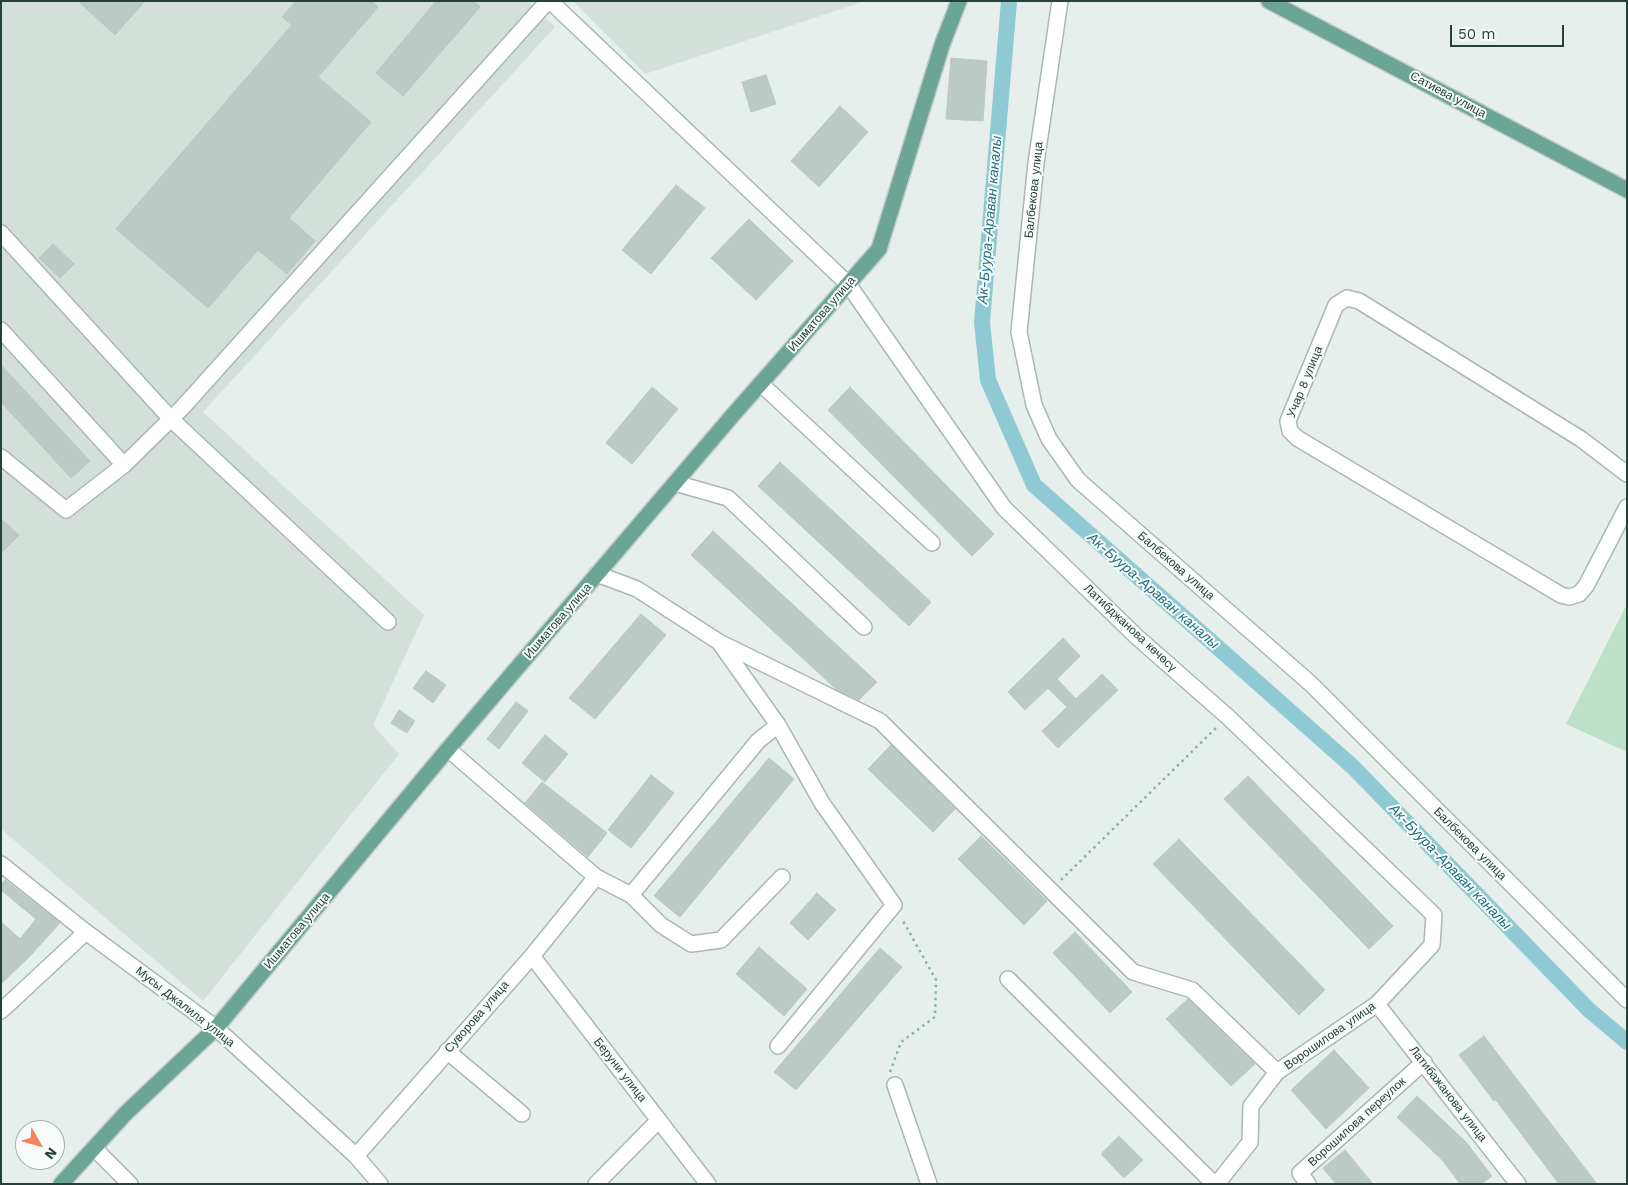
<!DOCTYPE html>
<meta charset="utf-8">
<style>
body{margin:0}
#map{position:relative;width:1628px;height:1185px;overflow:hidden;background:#e6efeb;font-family:"Work Sans",sans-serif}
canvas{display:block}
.frame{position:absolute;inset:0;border:2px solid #24423a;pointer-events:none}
.north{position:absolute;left:15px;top:1120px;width:50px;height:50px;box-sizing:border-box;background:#f7fbf9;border:1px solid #a3b1ad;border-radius:50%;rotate:128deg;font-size:14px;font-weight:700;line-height:20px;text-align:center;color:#24423a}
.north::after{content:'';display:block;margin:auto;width:18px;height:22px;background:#f4845f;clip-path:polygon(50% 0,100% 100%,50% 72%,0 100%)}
.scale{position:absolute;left:1450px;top:25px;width:114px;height:22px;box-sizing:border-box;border:2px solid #24423a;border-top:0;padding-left:6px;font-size:15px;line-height:18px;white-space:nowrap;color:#24423a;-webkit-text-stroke:4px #f7fbf9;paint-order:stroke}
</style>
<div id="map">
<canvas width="1628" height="1185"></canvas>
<div class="frame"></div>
<div class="north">N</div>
<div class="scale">50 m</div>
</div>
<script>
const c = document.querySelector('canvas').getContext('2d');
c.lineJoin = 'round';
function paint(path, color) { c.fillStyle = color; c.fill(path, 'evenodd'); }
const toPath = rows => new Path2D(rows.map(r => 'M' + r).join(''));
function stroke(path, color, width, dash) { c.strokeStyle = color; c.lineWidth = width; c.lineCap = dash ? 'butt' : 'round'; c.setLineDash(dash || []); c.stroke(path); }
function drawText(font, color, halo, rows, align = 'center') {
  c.font = font + ' "Work Sans",sans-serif'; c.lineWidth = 4; c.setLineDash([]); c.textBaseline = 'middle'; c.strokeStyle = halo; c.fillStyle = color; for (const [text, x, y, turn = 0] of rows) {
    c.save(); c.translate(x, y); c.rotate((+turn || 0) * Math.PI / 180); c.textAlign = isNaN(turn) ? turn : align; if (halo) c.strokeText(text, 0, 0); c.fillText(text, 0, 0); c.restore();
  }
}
const built = toPath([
 [1,1,528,1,555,27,203,412,424,615,373,725,399,754,203,1001,1,829],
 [573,1,865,1,645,74]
]);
const green = toPath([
 [1627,604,1627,752,1566,724]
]);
const canal = toPath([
 [1009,1,982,322,988,380,1034,485,1353,767,1589,1010,1627,1042]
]);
const building = toPath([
 [78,1,145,1,115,35,78,1],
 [296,1,372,1,378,7,318,77,371,122,289,218,315,241,287,274,258,250,208,308,116,229,292,25,282,17,296,1],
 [436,1,473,1,480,7,403,96,376,73,436,1],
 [951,58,987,61,983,121,946,119,951,58],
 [766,75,776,104,751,112,742,82,766,75],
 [840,106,868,132,819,187,791,161,840,106],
 [676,185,705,208,651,274,622,250,676,185],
 [749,219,793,261,756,300,711,258,749,219],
 [53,244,74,264,60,278,39,258,53,244],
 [1,365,90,461,71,478,1,402,1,365],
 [652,387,678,409,632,464,606,443,652,387],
 [850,387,994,534,972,556,828,410,850,387],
 [780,462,931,602,909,626,758,486,780,462],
 [1,519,19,535,1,553,1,519],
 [713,531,877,682,859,700,837,690,691,555,713,531],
 [641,614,666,635,595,719,569,698,641,614],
 [1063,638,1080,656,1057,679,1076,699,1102,674,1118,690,1058,748,1042,731,1067,707,1048,688,1025,710,1008,692,1063,638],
 [426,671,446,685,433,703,413,688,426,671],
 [516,702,528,711,499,749,487,739,516,702],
 [399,710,415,721,407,733,391,723,399,710],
 [545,735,568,754,545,782,522,763,545,735],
 [891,745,955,809,933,832,868,769,891,745],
 [769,758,794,779,680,917,654,896,769,758],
 [651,775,674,793,631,848,608,830,651,775],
 [1248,776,1393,926,1369,949,1224,799,1248,776],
 [542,782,607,833,588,857,525,803,542,782],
 [981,836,1047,901,1024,925,958,859,981,836],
 [1179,839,1325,990,1299,1015,1153,864,1179,839],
 [5,880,60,923,30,956,1,984,1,922,20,939,36,919,1,890,1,885,5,880],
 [817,893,836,910,808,940,790,923,817,893],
 [1075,932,1132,992,1110,1013,1053,953,1075,932],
 [759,947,807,989,784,1016,736,974,759,947],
 [880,948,902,967,796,1090,774,1072,880,948],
 [1188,999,1255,1064,1231,1086,1166,1019,1188,999],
 [1484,1036,1568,1146,1597,1184,1559,1184,1495,1099,1494,1101,1459,1055,1484,1036],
 [1334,1050,1369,1088,1326,1129,1291,1090,1334,1050],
 [1417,1096,1466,1142,1492,1176,1481,1184,1460,1184,1443,1161,1397,1117,1417,1096],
 [1119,1136,1143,1160,1124,1178,1101,1154,1119,1136],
 [1345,1150,1373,1184,1336,1184,1323,1168,1345,1150]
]);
const path = toPath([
 [1061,880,1218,726],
 [890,1072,901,1042,935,1017,936,980,902,919]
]);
const minor = toPath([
 [550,1,848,284,1004,508,1137,637,1228,717,1434,915,1432,945,1377,1004,1277,1072,1251,1106,1250,1142,1217,1184],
 [1060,1,1036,163,1019,332,1034,405,1049,439,1078,480,1311,684,1627,1000],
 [1,233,171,419,388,622],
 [1,330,124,465],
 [761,384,932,543],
 [1,457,66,510,124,465,182,408,548,1],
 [1627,474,1581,439,1359,301,1347,298,1336,305,1288,421,1290,431,1297,438,1561,595,1569,597,1579,594,1586,586,1627,507],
 [675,483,728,498,864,627],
 [597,574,637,589,719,642,778,725,822,803,894,905,778,1046],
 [719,642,880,721,1133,972,1192,990,1277,1072],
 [448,749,596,877,631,895,661,925,691,944,721,940,782,877],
 [1,864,86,932,216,1028,356,1156,380,1184],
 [631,895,758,741,778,725],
 [532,956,708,1184],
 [1008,979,1214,1184],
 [1377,1004,1518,1184],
 [1,1011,86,932],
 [447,1051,522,1114],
 [895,1085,929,1184],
 [94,1148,130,1184],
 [356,1156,532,956,596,877],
 [596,1184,659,1120],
 [1308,1184,1300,1173,1424,1062]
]);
const major = toPath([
 [1269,1,1627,190],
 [61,1184,126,1113,216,1028,448,749,732,416,879,249,942,45,959,1]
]);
const streetNames = [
 ["Сатиева улица",1448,95,28],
 ["Балбекова улица",1034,190,-84],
 ["Ишматова улица",822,314,-49],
 ["Учар 8 улица",1305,382,-68],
 ["Балбекова улица",1176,566,41],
 ["Ишматова улица",558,621,-49],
 ["Латибджанова көчөсү",1130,628,43],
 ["Балбекова улица",1470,844,45],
 ["Ишматова улица",297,931,-50],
 ["Мусы Джалиля улица",185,1007,38],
 ["Суворова улица",477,1017,-49],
 ["Ворошилова улица",1330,1036,-35],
 ["Беруни улица",620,1070,52],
 ["Латибажанова улица",1448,1094,52],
 ["Ворошилова переулок",1357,1122,-42]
];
const waterNames = [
 ["Ак-Буура-Араван каналы",990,220,-85],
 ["Ак-Буура-Араван каналы",1153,591,41],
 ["Ак-Буура-Араван каналы",1450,867,46]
];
paint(built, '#d4dfda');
paint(green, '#bfe0c8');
stroke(canal, '#8ec9d4', 16);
paint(building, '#bbcac4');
stroke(building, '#b8c9c2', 1);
stroke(minor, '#a8b8b2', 18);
stroke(major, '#c2cac8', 18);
stroke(path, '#86b3a5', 2.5, [2.5, 4]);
stroke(minor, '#fff', 15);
stroke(major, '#6aa596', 15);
drawText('12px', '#24423a', '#f7fbf9', streetNames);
drawText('italic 14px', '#1c6f80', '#f7fbf9', waterNames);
</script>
